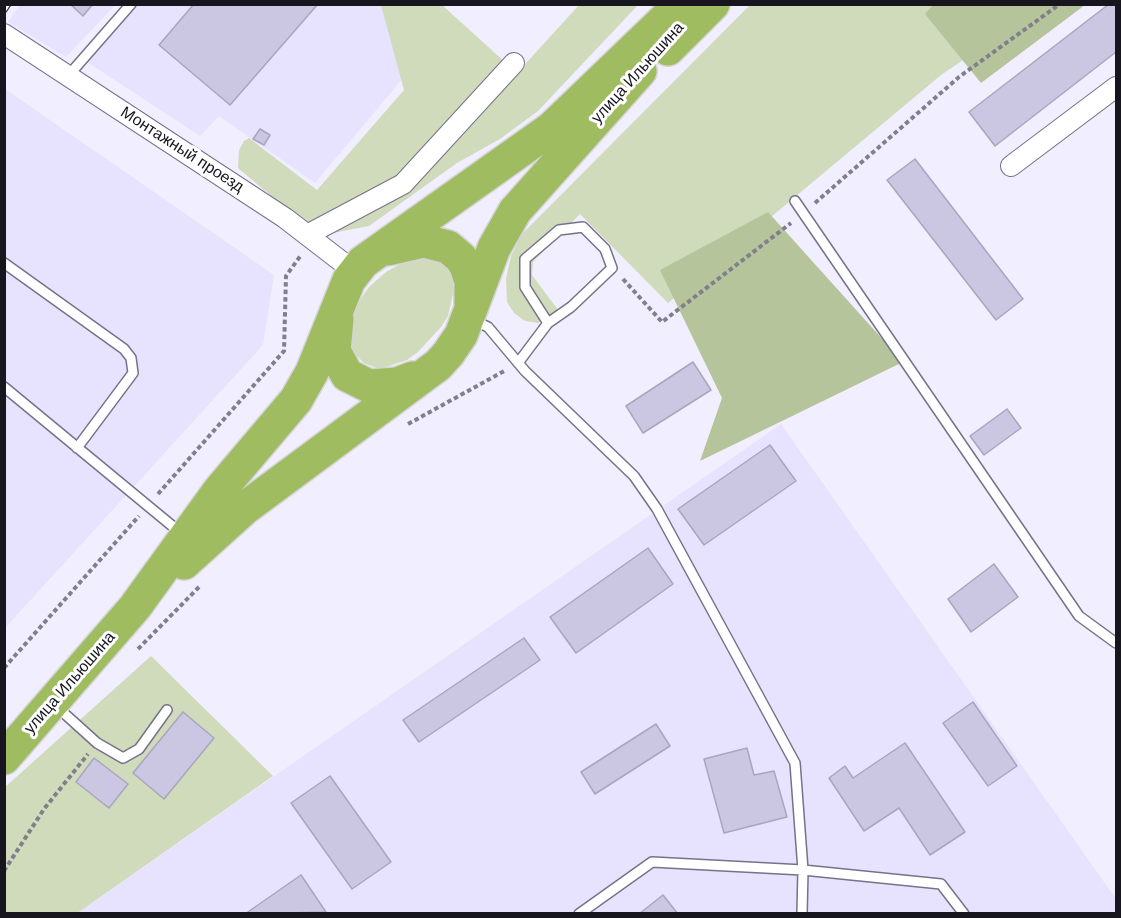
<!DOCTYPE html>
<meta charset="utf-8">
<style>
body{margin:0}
#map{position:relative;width:1121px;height:918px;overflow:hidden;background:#f1eeff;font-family:Arial,sans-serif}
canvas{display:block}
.frame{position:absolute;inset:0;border:6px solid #17151e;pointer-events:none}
</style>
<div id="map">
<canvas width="1121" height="918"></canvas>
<div class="frame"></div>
</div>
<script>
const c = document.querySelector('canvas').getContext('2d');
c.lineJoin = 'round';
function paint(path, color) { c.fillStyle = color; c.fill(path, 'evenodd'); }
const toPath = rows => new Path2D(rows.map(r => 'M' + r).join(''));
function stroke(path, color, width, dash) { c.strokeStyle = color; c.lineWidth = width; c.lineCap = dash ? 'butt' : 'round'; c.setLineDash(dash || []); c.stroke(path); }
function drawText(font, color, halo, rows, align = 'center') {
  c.font = font + ' Arial,sans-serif'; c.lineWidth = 6; c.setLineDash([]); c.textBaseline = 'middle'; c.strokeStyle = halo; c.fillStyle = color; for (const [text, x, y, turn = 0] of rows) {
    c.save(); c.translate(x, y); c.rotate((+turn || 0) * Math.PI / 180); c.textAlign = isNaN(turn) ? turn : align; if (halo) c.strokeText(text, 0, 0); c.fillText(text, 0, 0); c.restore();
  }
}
const built = toPath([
 [429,4,440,34,315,183,219,116,200,136,78,56,124,5],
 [20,5,115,5,66,57,8,22],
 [5,89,274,275,263,345,5,628],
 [781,424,1116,899,1116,914,76,914]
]);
const green = toPath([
 [381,5,442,5,517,73,579,5,638,5,538,111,500,139,457,163,369,226,333,233,306,225,238,168,239,150,244,141,249,138,317,190,404,90],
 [750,5,1044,5,941,75,668,303,580,214,533,262,532,275,558,310,538,323,525,321,514,313,507,302,506,279,511,256,522,234],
 [430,256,450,265,455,285,448,316,441,327,418,352,407,360,380,369,364,363,350,349,349,330,357,304,369,287,386,272,413,257],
 [151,656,273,776,76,914,5,913,4,788]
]);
const forest = toPath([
 [934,4,1085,4,1085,5,981,83,925,14],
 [768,212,903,362,700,461,722,398,660,270]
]);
const building = toPath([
 [70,4,93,4,83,16,70,4],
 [194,4,318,4,230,105,159,45,194,4],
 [1109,4,1116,4,1116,52,995,146,969,112,1109,4],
 [260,129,270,135,264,145,253,139,260,129],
 [915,159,1023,299,996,320,887,180,915,159],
 [693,362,711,390,643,433,626,406,693,362],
 [1007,409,1021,428,984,455,970,436,1007,409],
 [770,445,796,481,704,545,678,509,770,445],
 [648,548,673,584,576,653,550,617,648,548],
 [994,564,1018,597,971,632,948,599,994,564],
 [524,638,540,660,419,742,403,720,524,638],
 [973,702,1017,766,988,786,943,723,973,702],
 [183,712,214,738,164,799,133,773,183,712],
 [656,724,670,746,595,794,581,772,656,724],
 [905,743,965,832,930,855,899,808,864,831,829,778,845,766,853,778,905,743],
 [747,748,754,775,774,771,787,817,724,833,704,759,747,748],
 [94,758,128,784,109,808,76,782,94,758],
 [330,776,391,862,352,889,291,803,330,776],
 [301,875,326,912,245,914,301,875],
 [663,895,678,914,639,914,663,895]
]);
const path = toPath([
 [815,203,959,77,1060,4],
 [623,279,662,322,791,223],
 [408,424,506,370],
 [158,494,284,351,286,276,301,255],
 [138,649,200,586],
 [4,668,139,516],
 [4,871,44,809,88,754]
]);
const lane = toPath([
 [68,76,131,4],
 [795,201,1079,616,1116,643],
 [4,263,124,349,131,358,133,373,77,448],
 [473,320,488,327,525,371,634,476,657,509,795,763,803,870,802,914],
 [518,363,548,323,571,307,612,268,605,249,583,227,559,230,525,259,525,287,548,323],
 [4,387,182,534],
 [56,706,97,743,123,758,139,749,167,710],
 [579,914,652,862,803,870,941,884,964,914]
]);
const street = toPath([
 [4,34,285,218,355,272],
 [1011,166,1116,87],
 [307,235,403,184,514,63]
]);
const highway = toPath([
 [668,49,713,4],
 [388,249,424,241,448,247,461,258,466,266,471,281,471,305],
 [337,319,334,351,347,375,369,386,397,384,413,378],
 [184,563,245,508,438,365,448,354,461,335,494,248,515,211,640,71],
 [4,758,135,607,219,491,296,400,312,372,349,280,363,262,552,128,681,4]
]);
const rail = toPath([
 [4,10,8,4]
]);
const streetNames = [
 ["улица Ильюшина",638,73,-48],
 ["Монтажный проезд",182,150,33],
 ["улица Ильюшина",70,683,-49]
];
paint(built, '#e7e2fe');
paint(green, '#cfdbba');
paint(forest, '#b5c49a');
paint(building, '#cbc6e1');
stroke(building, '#aaa5bf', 1.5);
stroke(lane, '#76728a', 12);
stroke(street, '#76728a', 22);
stroke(highway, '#d5d5d6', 36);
stroke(path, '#827f8c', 4, [4.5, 3]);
stroke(lane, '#fff', 9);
stroke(street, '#fff', 20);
stroke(highway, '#9fbc61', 33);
stroke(rail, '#403d48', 7);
stroke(rail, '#fff', 4.5, [14]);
drawText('16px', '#17151e', '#fff', streetNames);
</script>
